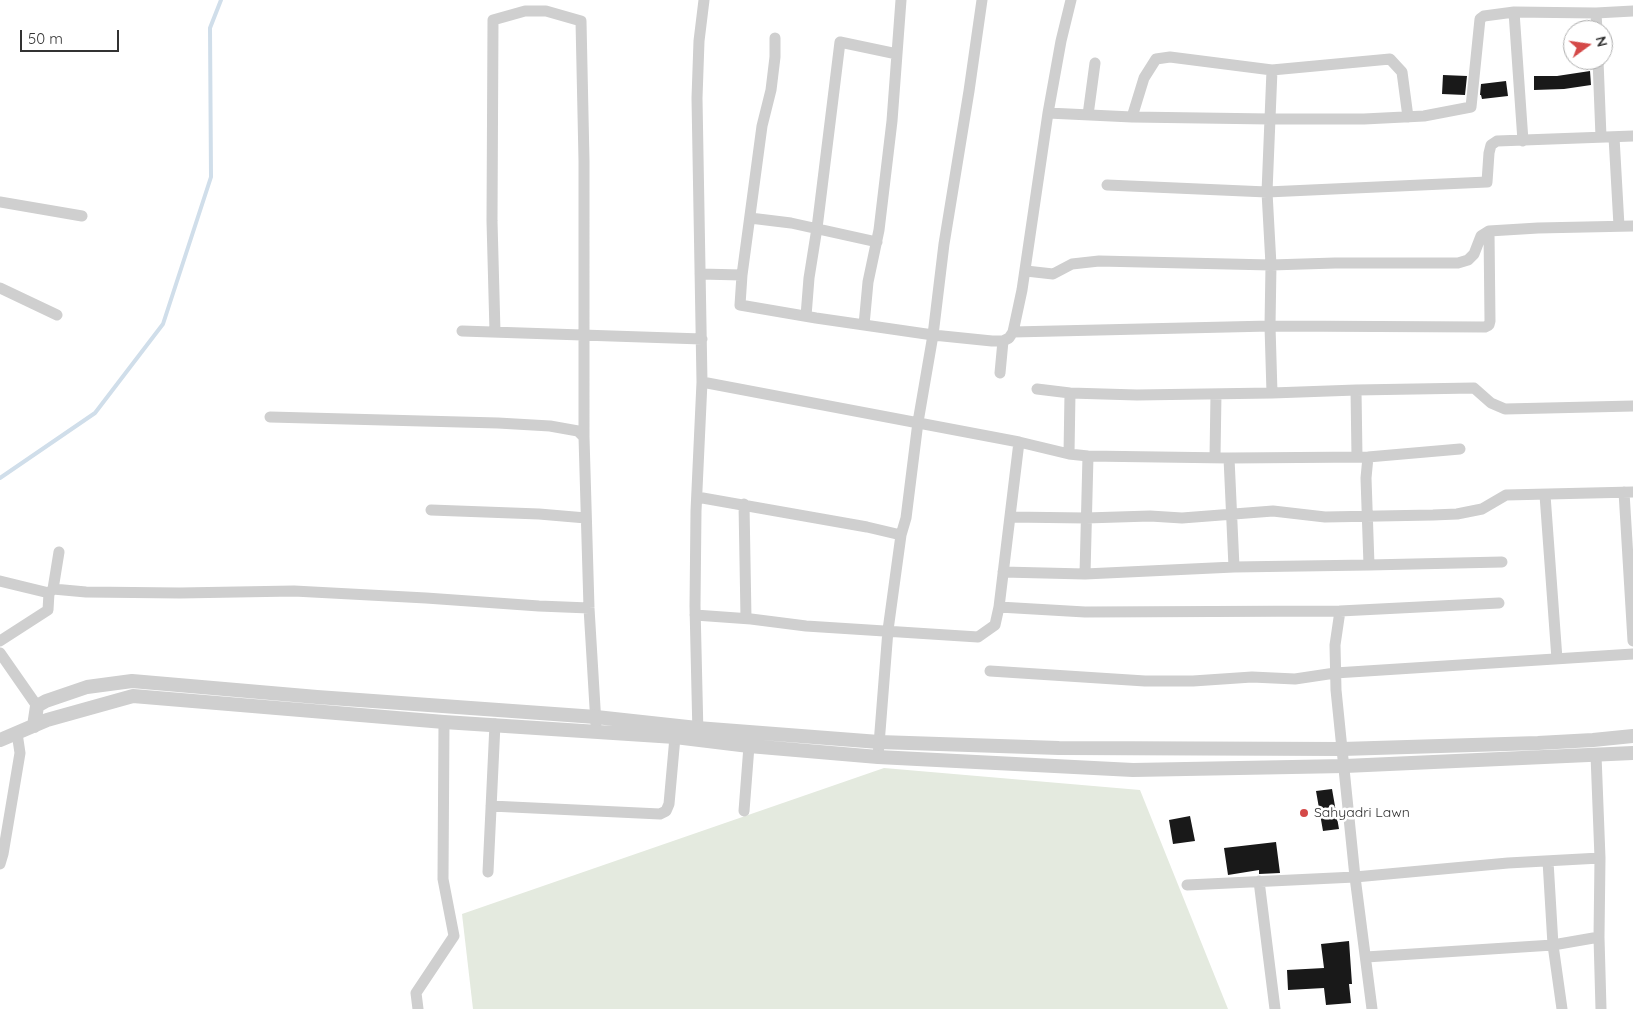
<!DOCTYPE html>
<style>
body{margin:0}
#map{position:relative;width:1633px;height:1009px;overflow:hidden;background:#fff;font-family:Quicksand,sans-serif}
canvas{display:block}
.north{position:absolute;left:1563px;top:20px;width:50px;height:50px;box-sizing:border-box;background:#fff;border:1px solid #adadad;border-radius:50%;rotate:76deg;font-size:14px;font-weight:700;line-height:20px;text-align:center;color:#323232}
.north::after{content:'';display:block;margin:auto;width:18px;height:22px;background:#d44948;clip-path:polygon(50% 0,100% 100%,50% 72%,0 100%)}
.scale{position:absolute;left:20px;top:30px;width:99px;height:22px;box-sizing:border-box;border:2px solid #323232;border-top:0;padding-left:6px;font-size:15px;line-height:18px;white-space:nowrap;color:#323232;-webkit-text-stroke:4px #fff;paint-order:stroke}
</style>
<div id="map">
<canvas width="1633" height="1009"></canvas>
<div class="north">N</div>
<div class="scale">50 m</div>
</div>
<script>
const c = document.querySelector('canvas').getContext('2d');
c.lineJoin = 'round';
function paint(path, color) { c.fillStyle = color; c.fill(path, 'evenodd'); }
const toPath = rows => new Path2D(rows.map(r => 'M' + r).join(''));
function stroke(path, color, width, dash) { c.strokeStyle = color; c.lineWidth = width; c.lineCap = dash ? 'butt' : 'round'; c.setLineDash(dash || []); c.stroke(path); }
function drawText(font, color, halo, rows, align = 'center') {
  c.font = font + ' Quicksand,sans-serif'; c.lineWidth = 5; c.setLineDash([]); c.textBaseline = 'middle'; c.strokeStyle = halo; c.fillStyle = color; for (const [text, x, y, turn = 0] of rows) {
    c.save(); c.translate(x, y); c.rotate((+turn || 0) * Math.PI / 180); c.textAlign = isNaN(turn) ? turn : align; if (halo) c.strokeText(text, 0, 0); c.fillText(text, 0, 0); c.restore();
  }
}
const green = toPath([
 [884,768,1140,790,1228,1009,473,1009,462,914]
]);
const stream = toPath([
 [0,478,95,413,163,324,211,177,210,28,221,0]
]);
const building = toPath([
 [1590,71,1591,85,1564,89,1534,90,1534,76,1557,76],
 [1443,75,1467,76,1465,95,1442,94],
 [1506,81,1508,96,1482,99,1481,95,1480,95,1481,84],
 [1332,789,1339,829,1323,831,1316,791],
 [1190,816,1195,841,1173,844,1169,820],
 [1276,842,1280,873,1259,874,1259,870,1228,875,1224,848],
 [1349,941,1352,984,1349,984,1351,1003,1326,1005,1324,988,1288,990,1287,970,1324,968,1321,944]
]);
const minor = toPath([
 [1514,12,1523,141],
 [1596,13,1597,30],
 [775,38,775,57,771,90,762,126,742,275,740,305,816,318,933,335,992,341,1003,341,1009,338,1013,332,1022,290,1048,113,1061,41,1071,0],
 [1598,60,1601,137],
 [1272,70,1267,192,1271,265,1270,326,1272,393,1356,390],
 [1048,113,1132,117,1270,119,1364,119,1424,116,1471,107,1480,19,1484,16,1514,12,1596,13,1633,11],
 [1088,115,1095,63],
 [1132,117,1144,78,1156,59,1170,57,1272,70,1390,59,1402,72,1408,117],
 [1614,137,1619,226],
 [1107,185,1267,192,1487,182,1489,153,1491,145,1497,141,1633,136],
 [0,202,82,216],
 [750,218,791,223,877,242],
 [1026,271,1053,274,1072,264,1099,261,1271,265,1335,263,1458,263,1468,260,1474,254,1481,236,1489,231,1538,228,1633,226],
 [700,274,742,275],
 [0,288,57,315],
 [806,316,809,278,817,228,840,42,897,54],
 [864,325,868,282,879,230,892,121,901,0],
 [462,331,702,339],
 [495,332,492,221,493,20,525,11,546,11,581,21,584,161,584,437],
 [1013,332,1270,326,1485,327,1489,325,1490,321,1489,231],
 [1000,373,1003,341],
 [1037,389,1070,393,1137,395,1272,393],
 [270,417,498,423,550,426,578,431,584,437,589,608,596,724],
 [1019,442,1069,454,1088,456,1229,458,1368,457,1460,449],
 [1069,454,1070,393],
 [1215,457,1216,394],
 [1357,457,1356,390,1474,388,1491,403,1505,409,1633,406],
 [1229,458,1234,567],
 [1624,492,1633,641],
 [1545,495,1557,659],
 [697,497,867,527,901,535,906,518,918,422,933,335,944,244,969,91,982,0],
 [744,504,746,618],
 [431,510,539,514,586,518],
 [1010,517,1086,518,1150,516,1182,518,1273,511,1325,517,1433,515,1457,514,1482,509,1506,495,1633,492],
 [1369,565,1502,562],
 [1003,572,1085,574,1234,567,1369,565,1366,478,1368,457],
 [1085,574,1088,456],
 [0,581,49,593,53,589,59,552],
 [53,589,86,592,180,593,294,591,426,598,539,606,589,608],
 [999,607,1085,612,1340,611,1335,645,1336,690,1355,877,1372,1009],
 [1340,611,1499,603],
 [695,615,751,619,806,626,978,637,995,625,999,607,1019,442,702,382],
 [0,641,48,610,49,593],
 [0,653,37,706],
 [990,671,1145,681,1193,681,1252,677,1295,679,1335,673,1633,654],
 [698,735,695,606,696,511,702,382,697,98,699,41,704,0],
 [878,757,888,630,901,535],
 [491,806,660,814,666,811,669,804,675,737],
 [744,811,749,746],
 [1600,858,1599,937,1601,1009],
 [1548,861,1553,945,1562,1009],
 [0,864,3,854,20,753,17,733],
 [488,872,495,724],
 [1259,881,1275,1009],
 [1187,885,1355,877,1508,863,1600,858,1596,755],
 [1366,957,1553,945,1599,937],
 [418,1009,416,993,454,936,443,879,444,722]
]);
const tertiary = toPath([
 [34,726,37,706,46,701,87,687,132,681,317,697,596,717,697,728,879,742,1059,748,1342,749,1538,743,1593,740,1633,736],
 [0,740,47,720,133,696,444,722,675,737,749,746,878,757,1133,770,1345,766,1633,753]
]);
const markers = [
 [1304,813,5,"#d44948"]
];
const poiNames = [
 ["Sahyadri Lawn",1314,813]
];
paint(green, '#e4eadf');
stroke(stream, '#d0deea', 4);
paint(building, '#191919');
stroke(minor, '#cfcfcf', 11);
stroke(tertiary, '#cfcfcf', 14);
for (const [x, y, r, color] of markers) { const dot = new Path2D(); dot.arc(x, y, r, 0, 2 * Math.PI); c.fillStyle = color; c.fill(dot); stroke(dot, '#fff', 2); }
drawText('14px', '#323232', '#fff', poiNames, 'left');
</script>
